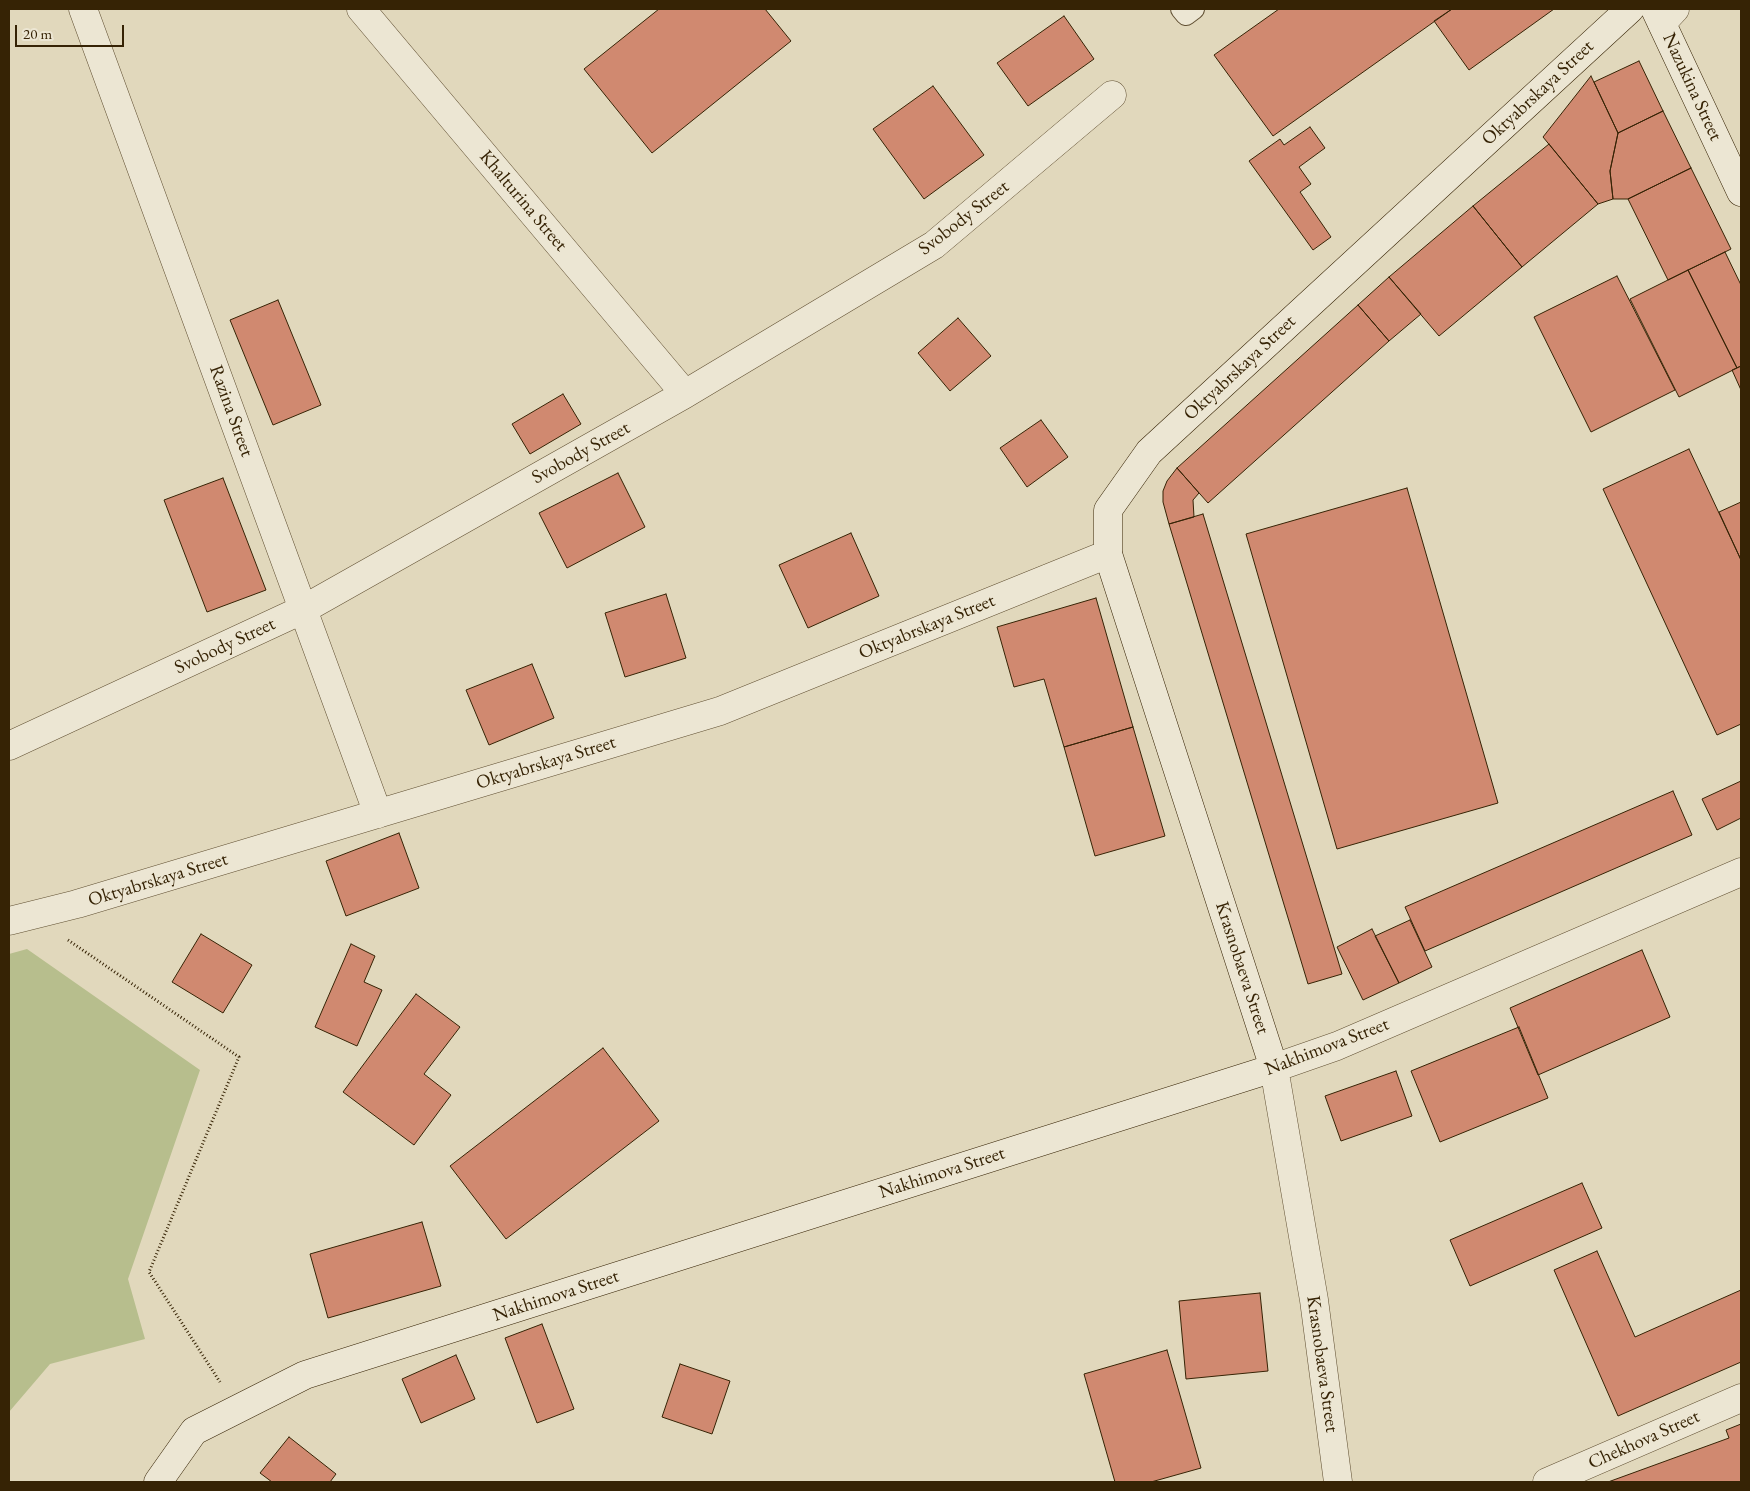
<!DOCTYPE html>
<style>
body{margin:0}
#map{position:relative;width:1750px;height:1491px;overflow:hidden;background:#e1d8bc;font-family:"EB Garamond",serif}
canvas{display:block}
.frame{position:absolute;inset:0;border:10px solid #362305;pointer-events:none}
.scale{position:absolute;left:15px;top:25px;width:109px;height:22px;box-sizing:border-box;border:2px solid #362305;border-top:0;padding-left:6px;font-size:15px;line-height:18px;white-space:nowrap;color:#362305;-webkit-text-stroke:4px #ece6d3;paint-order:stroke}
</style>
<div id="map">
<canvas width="1750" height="1491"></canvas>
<div class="frame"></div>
<div class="scale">20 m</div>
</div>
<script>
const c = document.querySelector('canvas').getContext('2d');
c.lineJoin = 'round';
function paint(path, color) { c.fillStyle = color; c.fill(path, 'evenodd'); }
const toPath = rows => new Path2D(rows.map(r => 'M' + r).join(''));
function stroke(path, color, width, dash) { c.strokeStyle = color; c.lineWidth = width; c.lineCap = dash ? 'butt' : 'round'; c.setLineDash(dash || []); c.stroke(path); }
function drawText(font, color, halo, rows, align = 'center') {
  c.font = font + ' "EB Garamond",serif'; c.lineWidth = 4; c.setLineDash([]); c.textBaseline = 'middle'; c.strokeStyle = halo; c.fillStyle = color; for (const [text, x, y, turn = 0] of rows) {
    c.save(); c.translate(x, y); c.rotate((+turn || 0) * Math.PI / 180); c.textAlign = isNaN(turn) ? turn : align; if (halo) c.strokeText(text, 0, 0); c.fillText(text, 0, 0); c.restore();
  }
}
const green = toPath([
 [27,949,200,1070,128,1279,145,1339,50,1364,9,1412,9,954]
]);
const building = toPath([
 [659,9,765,9,791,41,652,153,584,69,659,9],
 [1279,9,1452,9,1273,136,1214,55,1279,9],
 [1452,9,1554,9,1469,70,1434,21,1452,9],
 [1064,16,1094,59,1028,106,997,63,1064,16],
 [1639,61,1663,111,1618,133,1594,82,1639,61],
 [1591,76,1618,133,1610,171,1613,199,1598,204,1543,137,1591,76],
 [933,86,984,155,924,199,873,129,933,86],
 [1663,111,1691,168,1628,199,1613,199,1610,171,1618,133,1663,111],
 [1310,127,1325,148,1299,167,1311,184,1300,192,1331,237,1313,250,1249,161,1280,139,1284,145,1310,127],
 [1549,144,1598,204,1522,267,1473,206,1549,144],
 [1691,168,1731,249,1668,280,1628,199,1691,168],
 [1473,206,1522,267,1439,336,1389,277,1473,206],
 [1725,252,1741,285,1741,366,1737,368,1688,270,1725,252],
 [1688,270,1737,368,1679,397,1630,299,1688,270],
 [1617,276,1675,390,1591,432,1534,317,1617,276],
 [1389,277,1421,314,1389,341,1358,305,1389,277],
 [278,300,321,405,273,425,230,320,278,300],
 [1358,305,1389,341,1208,503,1177,468,1358,305],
 [958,318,991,356,950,391,918,353,958,318],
 [1741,366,1741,390,1732,370,1741,366],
 [563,394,581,424,530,454,512,424,563,394],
 [1041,420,1068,457,1027,487,1000,448,1041,420],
 [1689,449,1741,560,1741,724,1717,735,1603,489,1689,449],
 [1177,468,1199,493,1193,500,1194,517,1169,524,1163,502,1163,491,1167,481,1177,468],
 [618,473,645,527,567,568,539,513,618,473],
 [223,478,266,590,207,612,164,500,223,478],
 [1407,488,1498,803,1337,849,1246,534,1407,488],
 [1741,502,1741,560,1719,512,1741,502],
 [1203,514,1342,974,1308,984,1169,524,1203,514],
 [851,533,879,596,808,628,779,565,851,533],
 [666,594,686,658,625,677,605,613,666,594],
 [1096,598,1133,727,1064,747,1044,679,1014,687,997,627,1096,598],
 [532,664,554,718,489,745,466,690,532,664],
 [1133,727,1165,836,1095,856,1064,747,1133,727],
 [1741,781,1741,818,1717,830,1702,799,1741,781],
 [1673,791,1692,835,1425,951,1405,907,1673,791],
 [399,833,419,888,346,916,326,861,399,833],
 [1410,920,1432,967,1399,983,1375,936,1410,920],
 [1372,929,1399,983,1363,1000,1337,947,1372,929],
 [201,934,252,965,223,1013,172,982,201,934],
 [351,944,375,956,364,982,382,990,357,1046,315,1027,351,944],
 [1642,950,1670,1017,1538,1075,1510,1008,1642,950],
 [416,994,460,1027,424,1074,451,1095,414,1145,343,1092,416,994],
 [1519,1027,1548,1098,1440,1142,1411,1071,1519,1027],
 [603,1048,659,1121,506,1239,450,1166,603,1048],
 [1396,1071,1412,1116,1341,1141,1325,1096,1396,1071],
 [1582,1183,1602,1228,1470,1286,1450,1240,1582,1183],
 [422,1222,441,1286,328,1318,310,1254,422,1222],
 [1597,1251,1635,1337,1741,1290,1741,1362,1618,1416,1554,1270,1597,1251],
 [1260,1293,1268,1371,1186,1379,1179,1301,1260,1293],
 [542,1324,574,1409,537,1423,505,1338,542,1324],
 [1167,1350,1201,1468,1151,1482,1115,1482,1084,1374,1167,1350],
 [456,1355,475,1399,421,1423,402,1379,456,1355],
 [680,1364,730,1381,712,1434,662,1417,680,1364],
 [1741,1424,1741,1482,1608,1482,1729,1438,1726,1430,1741,1424],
 [289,1437,336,1474,330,1482,272,1482,260,1473,289,1437]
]);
const path = toPath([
 [68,940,239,1057,149,1272,220,1382]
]);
const lane = toPath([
 [1181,9,1186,15,1194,9]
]);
const street = toPath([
 [83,9,378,814],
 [361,9,685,394],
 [1662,23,1675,9],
 [9,746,304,609,685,394,934,245,1112,95],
 [9,921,77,904,720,711,1108,554],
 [1338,1482,1314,1300,1274,1068,1337,1046,1741,872],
 [1547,1482,1741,1398]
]);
const secondary = toPath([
 [1655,9,1741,192],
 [158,1482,194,1431,305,1375,1274,1068,1108,554,1108,510,1149,452,1630,9]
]);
const streetNames = [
 ["Nazukina Street",1692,87,65],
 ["Oktyabrskaya Street",1538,93,-43],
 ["Khalturina Street",523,201,50],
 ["Svobody Street",964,218,-38],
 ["Oktyabrskaya Street",1240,368,-43],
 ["Razina Street",231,411,70],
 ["Svobody Street",581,453,-29],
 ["Oktyabrskaya Street",927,627,-22],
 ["Svobody Street",225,646,-25],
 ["Oktyabrskaya Street",546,763,-17],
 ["Oktyabrskaya Street",158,880,-17],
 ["Krasnobaeva Street",1242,968,72],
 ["Nakhimova Street",1327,1047,-21],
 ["Nakhimova Street",942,1173,-18],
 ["Nakhimova Street",556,1296,-18],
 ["Krasnobaeva Street",1322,1364,82],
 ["Chekhova Street",1644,1440,-24]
];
paint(green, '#b7be8d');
paint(building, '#d08970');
stroke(building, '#362305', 1);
stroke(lane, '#615033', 22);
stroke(street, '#615033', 29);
stroke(secondary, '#362305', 29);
stroke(path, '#362305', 3, [1, 2.5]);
stroke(lane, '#ece6d3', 20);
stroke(street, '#ece6d3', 28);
stroke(secondary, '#ece6d3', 28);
drawText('19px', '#362305', '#ece6d3', streetNames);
</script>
